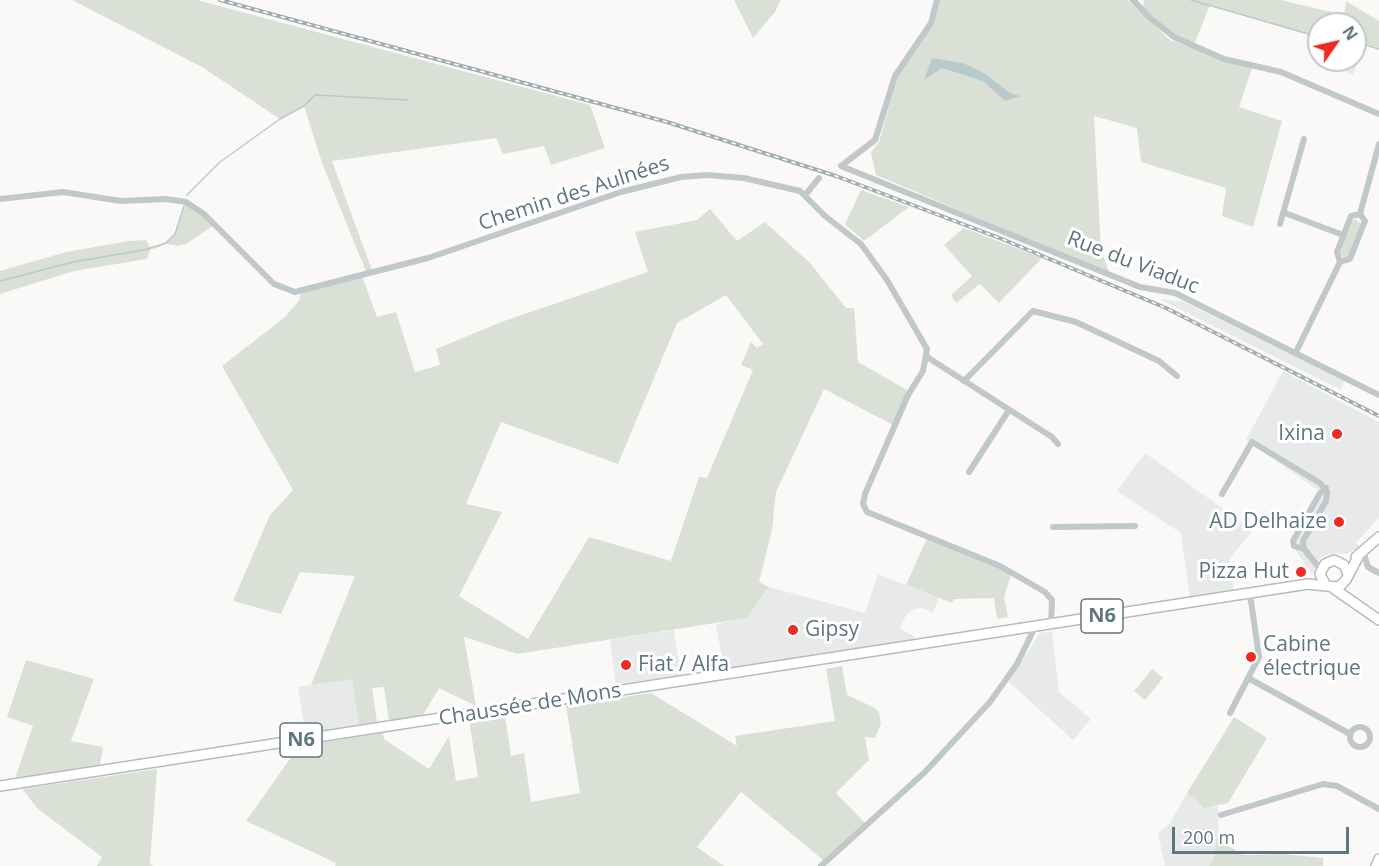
<!DOCTYPE html>
<meta charset="utf-8">
<style>
body{margin:0}
#map{position:relative;width:1379px;height:866px;overflow:hidden;background:#faf9f8;font-family:"Open Sans",sans-serif}
canvas{display:block}
.north{position:absolute;left:1307px;top:12px;width:60px;height:60px;box-sizing:border-box;background:#fff;border:2px solid #bfc9cc;border-radius:50%;rotate:56deg;font-size:16px;font-weight:700;line-height:24px;text-align:center;color:#5e777f}
.north::after{content:'';display:block;margin:auto;width:21px;height:27px;background:#f02a22;clip-path:polygon(50% 0,100% 100%,50% 72%,0 100%)}
.scale{position:absolute;left:1172px;top:827px;width:177px;height:27px;box-sizing:border-box;border:3px solid #5e777f;border-top:0;padding-left:8px;font-size:18px;line-height:21px;white-space:nowrap;color:#5e777f;-webkit-text-stroke:4px #fff;paint-order:stroke}
</style>
<div id="map">
<canvas width="1379" height="866"></canvas>
<div class="north">N</div>
<div class="scale">200 m</div>
</div>
<script>
const c = document.querySelector('canvas').getContext('2d');
c.lineJoin = 'round';
function paint(path, color) { c.fillStyle = color; c.fill(path, 'evenodd'); }
const toPath = rows => new Path2D(rows.map(r => 'M' + r).join(''));
function stroke(path, color, width, dash) { c.strokeStyle = color; c.lineWidth = width; c.lineCap = dash ? 'butt' : 'round'; c.setLineDash(dash || []); c.stroke(path); }
function drawText(font, color, halo, rows, align = 'center') {
  c.font = font + ' "Open Sans",sans-serif'; c.lineWidth = 6; c.setLineDash([]); c.textBaseline = 'middle'; c.strokeStyle = halo; c.fillStyle = color; for (const [text, x, y, turn = 0] of rows) {
    c.save(); c.translate(x, y); c.rotate((+turn || 0) * Math.PI / 180); c.textAlign = isNaN(turn) ? turn : align; if (halo) c.strokeText(text, 0, 0); c.fillText(text, 0, 0); c.restore();
  }
}
const built = toPath([
 [1355,44,1364,46,1353,75,1342,69,1345,60,1355,60],
 [1159,299,1182,301,1305,361,1344,381,1341,390],
 [1283,371,1379,422,1379,517,1356,543,1360,547,1347,554,1332,553,1320,558,1312,575,1291,543,1324,484,1318,490,1246,440],
 [1145,453,1253,530,1229,560,1234,591,1190,598,1181,533,1117,491],
 [878,574,939,598,933,613,923,608,914,609,906,615,900,629,914,636,915,639,724,669,716,624,747,618,769,587,865,613],
 [674,630,681,675,616,684,610,640],
 [1052,631,1059,692,1091,719,1073,740,1009,682,1040,633],
 [352,678,359,725,306,733,298,687],
 [1187,793,1204,808,1218,806,1219,833,1214,860,1209,866,1165,866,1158,833,1170,823]
]);
const green = toPath([
 [72,0,197,0,590,105,605,148,551,165,544,146,503,154,496,138,332,161,373,273,367,274,322,163,304,106,280,119,202,67],
 [734,0,781,0,775,12,753,38],
 [940,0,1128,0,1170,40,1252,68,1239,107,1282,121,1253,227,1222,216,1226,188,1141,162,1137,128,1094,116,1101,251,1110,274,876,175,871,153,879,142,897,77,933,23],
 [1144,0,1281,0,1344,15,1346,1,1379,21,1379,48,1355,42,1355,24,1319,24,1319,36,1312,36,1210,5,1194,45,1164,28,1143,8],
 [861,190,909,207,864,241,845,224],
 [186,202,214,225,186,244,178,246,167,244,150,250,147,259,74,271,0,294,0,271,66,252,129,241,146,240,150,248,165,243,175,234],
 [710,209,737,241,765,222,810,263,846,308,854,308,858,362,907,390,893,425,824,389,776,492,772,530,759,582,769,587,747,618,517,654,464,637,476,706,439,688,423,715,389,721,384,687,372,688,377,722,359,725,352,679,311,685,355,576,300,572,281,614,233,601,270,515,293,490,222,366,285,317,299,301,301,291,362,276,377,317,396,312,415,372,440,365,436,349,501,322,648,272,635,232,697,220],
 [726,295,763,344,757,348,751,342,741,365,753,370,707,478,699,477,671,561,589,537,528,639,459,596,502,512,466,504,501,422,618,464,677,323],
 [1356,219,1361,224,1348,257,1343,258,1340,252,1352,221],
 [964,228,1042,258,999,303,980,284,956,303,951,295,972,276,944,245],
 [927,538,1012,572,1004,597,1008,617,997,619,994,598,954,599,952,603,906,585],
 [26,660,94,679,71,741,103,747,100,765,15,778,33,726,7,717],
 [842,666,847,695,873,707,879,712,881,724,875,738,865,737,869,760,836,793,866,824,823,860,741,792,697,847,724,866,335,866,336,863,246,821,299,746,383,733,384,739,429,769,449,736,456,781,478,777,469,720,505,715,511,756,524,753,531,802,580,793,566,705,651,693,737,746,735,736,835,721,826,669],
 [1152,669,1163,678,1145,700,1134,691],
 [1234,717,1267,738,1228,803,1204,808,1187,793],
 [157,769,150,864,153,866,97,866,102,857,38,809,22,789],
 [1217,839,1244,855,1283,854,1323,858,1323,866,1209,866,1214,859]
]);
const water = toPath([
 [932,58,963,63,984,73,1010,93,1020,96,1005,101,983,81,942,68,924,80]
]);
const stream = toPath([
 [1191,0,1319,37],
 [1355,42,1379,49],
 [187,195,220,162,280,119,304,106,315,95,408,100],
 [0,281,73,262,144,250,166,243,175,234,184,206]
]);
const street = toPath([
 [937,0,931,23,895,76,875,140,841,166,1140,287,1175,293,1379,395],
 [1133,0,1150,18,1174,37,1224,59,1281,72,1379,114],
 [806,194,819,178],
 [0,199,63,192,121,201,166,199,186,202,204,214,274,284,295,292,428,258,621,192,681,177,707,175,744,178,800,191,825,216,861,244,887,280,927,349,923,371,908,395,865,494,863,504,867,512,1000,566,1045,592,1052,600,1051,624],
 [1285,213,1343,235],
 [1360,214,1379,144],
 [1280,224,1304,139],
 [1340,262,1350,259,1365,221,1360,214],
 [1296,352,1340,262,1337,252,1351,216,1360,214],
 [927,357,1052,437,1058,444],
 [964,381,1033,311,1076,322,1159,361,1177,376],
 [969,472,1009,410],
 [1222,494,1252,442,1320,483,1327,492,1326,501,1303,541,1304,549,1321,570],
 [1053,527,1135,526],
 [1304,549,1294,546,1293,541,1320,493,1326,488],
 [1363,551,1368,567,1379,573],
 [1250,679,1350,734],
 [1230,713,1259,657,1250,594],
 '1350 737a10 10 0 1 1 20 0a10 10 0 1 1-20 0Z',
 [1221,815,1323,784,1337,786,1379,809],
 [821,866,925,772,990,702,1017,664,1035,627]
]);
const primary = toPath([
 [1356,557,1379,537],
 [1348,574,1344,565,1334,560,1325,564,1320,574,1326,586,1339,587,1346,580,1359,555],
 [1333,588,1379,620],
 [0,786,1308,584,1326,586],
 [1376,866,1379,859]
]);
const rail = toPath([
 [220,0,667,122,836,176,1002,239,1166,308,1379,416]
]);
const markers = [
 [1337,434,6,"#f02a22"],
 [1339,522,6,"#f02a22"],
 [1301,572,6,"#f02a22"],
 [793,630,6,"#f02a22"],
 [1251,657,6,"#f02a22"],
 [626,665,6,"#f02a22"]
];
const shields = [
 [1102,616,42],
 [301,740,42]
];
const shieldNames = [
 ["N6",1102,616],
 ["N6",301,740]
];
const streetNames = [
 ["Chemin des Aulnées",574,194,-18],
 ["Rue du Viaduc",1133,263,21],
 ["Chaussée de Mons",530,705,-9]
];
const poiNames = [
 ["Ixina",1325,434],
 ["AD Delhaize",1327,522],
 ["Pizza Hut",1289,572],
 ["Gipsy",805,630,"left"],
 ["Cabine",1263,645,"left"],
 ["électrique",1263,669,"left"],
 ["Fiat / Alfa",638,665,"left"]
];
paint(built, '#e8e9e9');
paint(green, '#dbe0d6');
paint(water, '#b8cacb');
stroke(stream, '#b8cacb', 1.5);
stroke(primary, '#b4bcbf', 12);
stroke(street, '#c0c8ca', 6);
stroke(primary, '#fff', 9);
stroke(rail, '#a2adb1', 4);
stroke(rail, '#fff', 1.5, [4.5]);
for (const [x, y, r, color] of markers) { const dot = new Path2D(); dot.arc(x, y, r, 0, 2 * Math.PI); c.fillStyle = color; c.fill(dot); stroke(dot, '#fff', 2); }
for (const [x, y, w] of shields) { const box = new Path2D(); box.roundRect(x - w / 2, y - 17, w, 34, 4.5); c.fillStyle = '#fff'; c.fill(box); stroke(box, '#5e777f', 1.5); }
drawText('bold 20px', '#5e777f', null, shieldNames);
drawText('21px', '#5e777f', '#fff', streetNames);
drawText('21px', '#5e777f', '#fff', poiNames, 'right');
</script>
